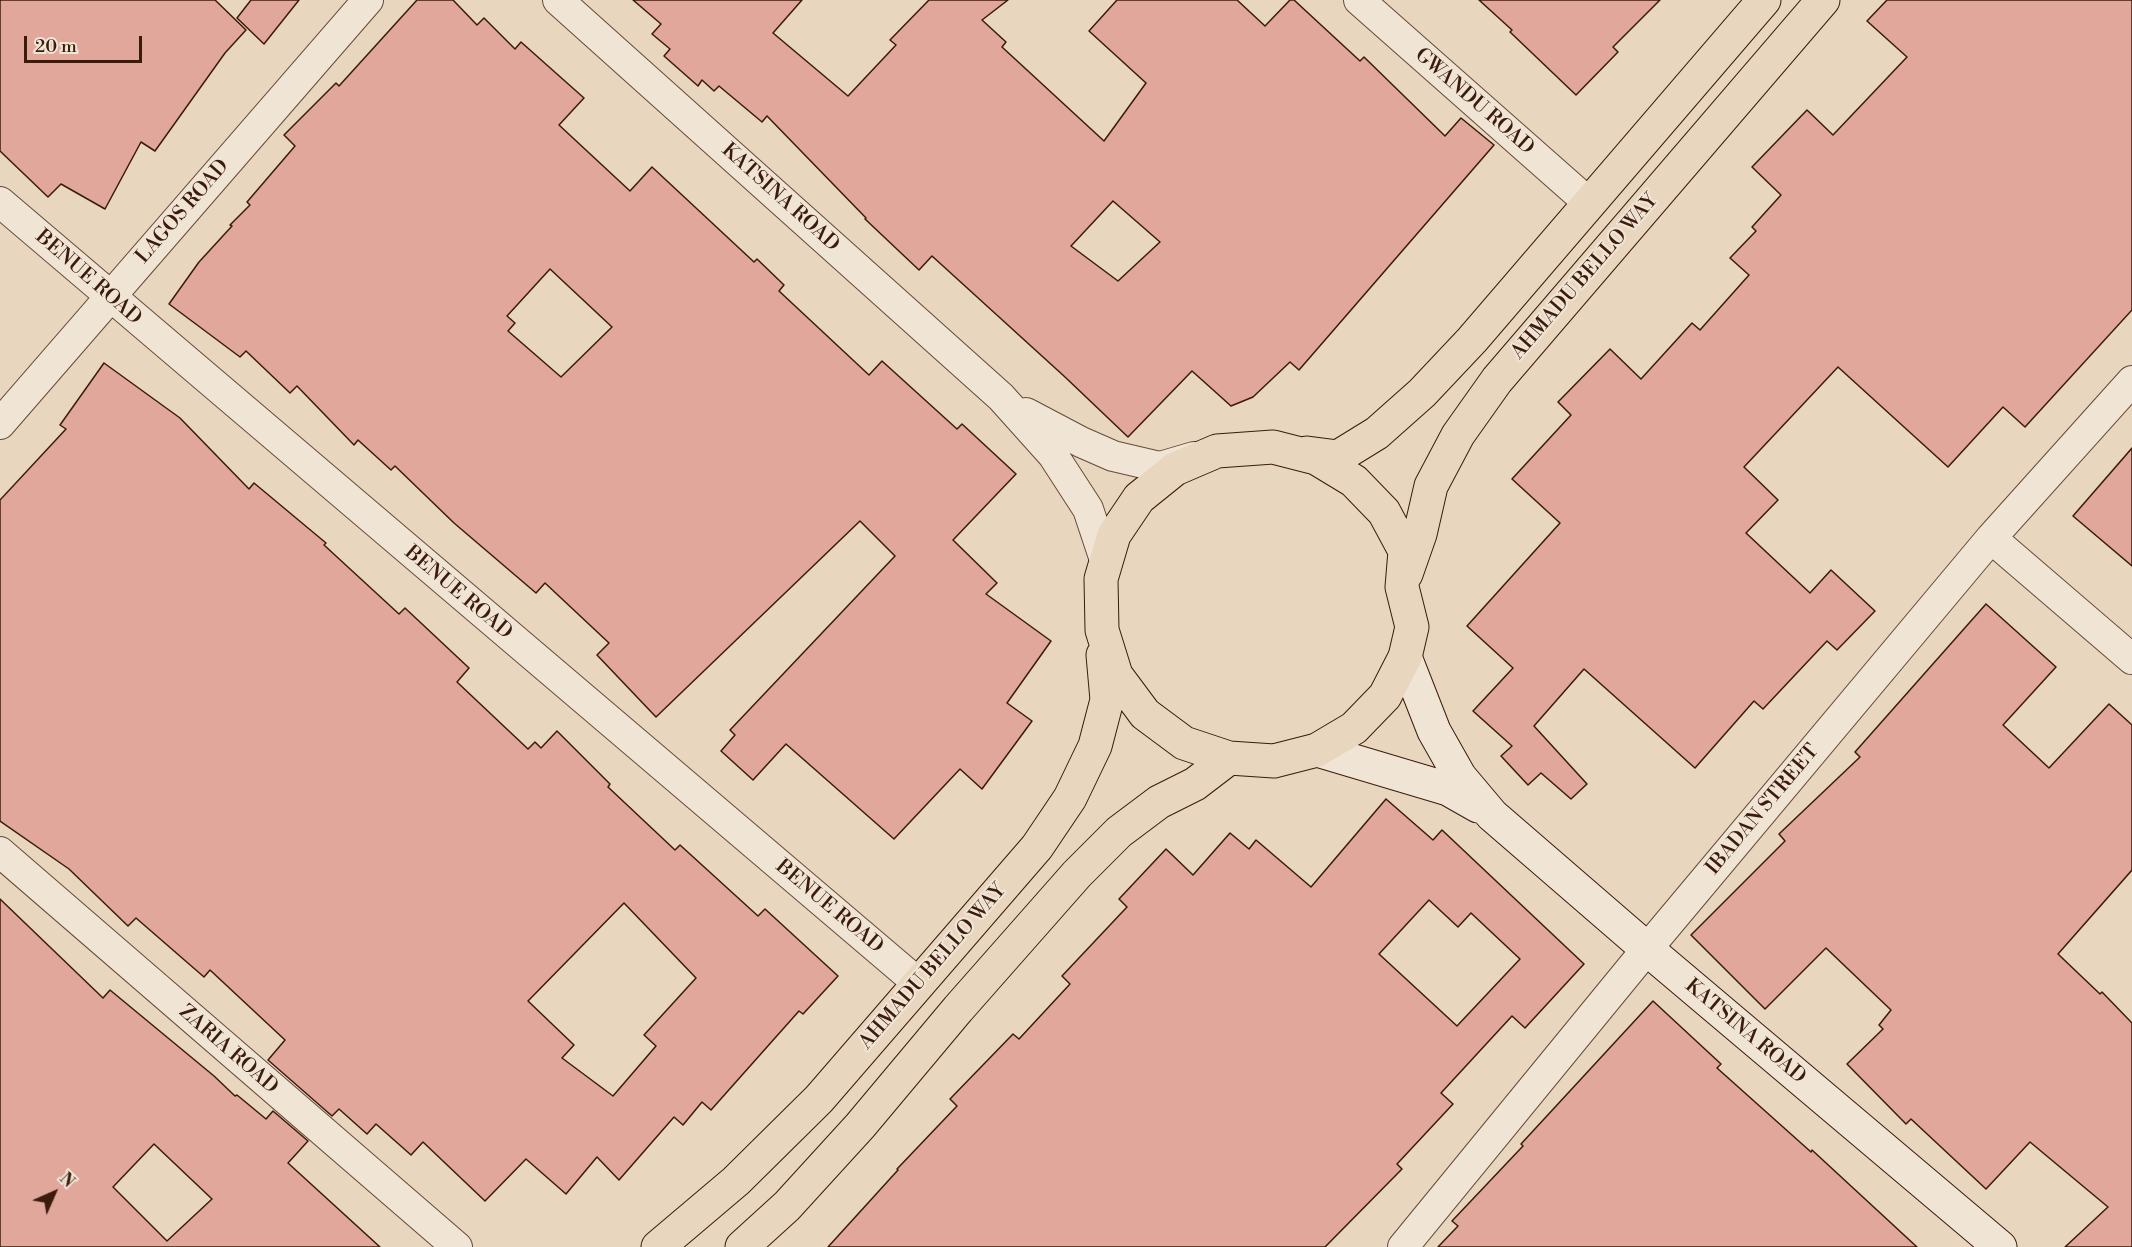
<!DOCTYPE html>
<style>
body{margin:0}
#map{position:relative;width:2132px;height:1247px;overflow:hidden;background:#e8d6be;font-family:"Libre Bodoni",serif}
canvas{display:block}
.north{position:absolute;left:24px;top:1163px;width:60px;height:60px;-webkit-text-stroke:4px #f0e4d5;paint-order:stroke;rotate:45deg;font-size:16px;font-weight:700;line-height:24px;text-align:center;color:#3b1b0c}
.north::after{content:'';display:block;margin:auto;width:21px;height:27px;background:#3b1b0c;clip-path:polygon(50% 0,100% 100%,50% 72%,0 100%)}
.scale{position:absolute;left:24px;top:36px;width:118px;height:27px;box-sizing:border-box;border:3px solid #3b1b0c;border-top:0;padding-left:8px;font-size:18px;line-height:21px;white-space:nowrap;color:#3b1b0c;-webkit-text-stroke:4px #f0e4d5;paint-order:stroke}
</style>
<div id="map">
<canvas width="2132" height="1247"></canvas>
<div class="north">N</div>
<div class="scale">20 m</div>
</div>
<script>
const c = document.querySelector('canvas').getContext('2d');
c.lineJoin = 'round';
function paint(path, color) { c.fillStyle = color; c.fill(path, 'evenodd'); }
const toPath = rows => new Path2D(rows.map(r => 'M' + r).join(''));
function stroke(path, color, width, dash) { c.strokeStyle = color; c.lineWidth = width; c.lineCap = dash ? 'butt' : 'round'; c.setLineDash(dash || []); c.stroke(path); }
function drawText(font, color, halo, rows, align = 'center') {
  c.font = font + ' "Libre Bodoni",serif'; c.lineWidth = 4.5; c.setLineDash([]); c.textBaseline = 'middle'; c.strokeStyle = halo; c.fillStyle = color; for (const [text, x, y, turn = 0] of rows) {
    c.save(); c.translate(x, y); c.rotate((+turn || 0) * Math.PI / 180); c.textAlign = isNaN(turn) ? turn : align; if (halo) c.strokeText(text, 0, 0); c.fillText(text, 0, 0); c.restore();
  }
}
const building = toPath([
 [0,0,215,0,246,30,225,53,155,151,141,142,105,209,61,184,48,197,0,151,0,0],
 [251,0,299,0,264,44,237,18,251,0],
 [417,0,453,0,477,25,484,18,515,49,521,42,584,98,559,125,630,191,652,167,754,262,757,259,784,285,779,291,869,375,882,361,957,429,962,424,1016,474,953,540,997,583,986,594,1051,641,1007,703,1032,721,982,789,960,769,894,839,786,744,753,780,721,751,735,735,730,730,895,556,860,521,656,717,597,655,609,643,545,583,536,593,454,523,395,466,391,470,358,440,354,445,297,386,290,393,246,351,240,357,169,304,199,262,232,226,230,225,250,205,247,202,295,146,284,135,336,83,339,86,417,0],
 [550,269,612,327,561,377,508,331,515,323,507,316,550,269],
 [633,0,802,0,773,33,848,96,896,45,890,40,929,0,1008,0,982,20,1006,42,1002,47,1104,141,1146,83,1089,31,1117,0,1237,0,1265,26,1290,0,1294,0,1360,61,1364,57,1445,136,1461,118,1494,145,1299,370,1290,362,1253,397,1231,406,1192,371,1128,437,1065,377,932,256,919,270,865,219,866,218,767,116,762,122,719,86,714,91,702,80,698,86,664,56,670,49,652,34,661,24,633,0],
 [1113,201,1160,242,1118,281,1071,246,1113,201],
 [1479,0,1660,0,1613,47,1618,52,1576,95,1510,32,1512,30,1479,0],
 [1887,0,2132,0,2132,310,2025,427,2003,407,1948,467,1838,367,1744,467,1778,500,1746,533,1810,593,1831,570,1875,611,1837,650,1827,641,1763,709,1754,701,1695,768,1584,669,1534,726,1587,784,1571,799,1541,773,1528,785,1501,756,1512,746,1473,711,1513,668,1467,626,1560,523,1512,479,1571,415,1558,402,1610,349,1641,379,1692,323,1700,330,1749,275,1730,258,1756,231,1752,227,1781,195,1752,167,1807,110,1833,135,1907,57,1867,21,1887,0],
 [104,363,180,418,249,489,254,483,326,543,324,545,399,614,405,608,469,668,457,682,528,749,535,742,541,748,557,731,610,784,608,787,675,850,680,845,758,916,765,909,838,976,803,1014,799,1011,711,1110,702,1102,683,1125,674,1117,619,1180,597,1157,566,1194,526,1159,485,1201,423,1142,411,1155,376,1124,367,1134,339,1109,332,1116,268,1060,285,1040,210,970,204,977,136,918,128,926,69,869,0,821,0,500,66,429,60,425,104,363],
 [624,903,696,978,644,1035,656,1046,613,1096,562,1058,574,1045,528,1001,624,903],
 [2132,448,2132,566,2073,516,2132,448],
 [1986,604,2056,667,2003,725,2049,768,2109,704,2132,725,2132,870,2058,954,2100,994,2102,992,2132,1023,2132,1247,2065,1247,2108,1207,2030,1142,1986,1189,1911,1119,1906,1124,1847,1064,1883,1029,1879,1025,1891,1010,1826,948,1765,1009,1691,935,1785,841,1779,834,1860,757,1855,752,1986,604],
 [1386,799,1433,840,1442,830,1584,964,1525,1028,1512,1016,1441,1093,1453,1104,1397,1164,1402,1169,1325,1247,828,1247,898,1170,897,1169,957,1106,950,1099,1013,1034,1019,1039,1070,984,1062,976,1127,907,1119,899,1166,849,1193,875,1230,833,1249,849,1256,840,1311,887,1386,799],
 [1429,900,1458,927,1471,913,1520,959,1457,1026,1379,954,1429,900],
 [0,899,103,998,110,990,214,1076,235,1096,237,1095,266,1119,273,1111,308,1141,288,1163,380,1247,0,1247,0,899],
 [154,1144,212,1199,167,1241,113,1187,154,1144],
 [1653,1001,1721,1064,1717,1068,1811,1152,1812,1150,1917,1247,1438,1247,1458,1226,1452,1221,1523,1146,1521,1144,1653,1001]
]);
const street = toPath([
 [558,0,1001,397,1053,455,1088,509,1105,560,1102,576],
 [1359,0,1590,204],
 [0,202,918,983],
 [1026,413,1081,442,1113,456,1160,467,1194,457],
 [0,424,368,0],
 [1991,538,2132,659],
 [0,852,457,1247],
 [1403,1247,1647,949,1991,538,2132,381]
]);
const secondary = toPath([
 [1405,657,1434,731,1460,777,1492,815,1647,949,2000,1247],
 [1317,750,1448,789,1478,806]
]);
const primary = toPath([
 [1273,447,1316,458,1354,481,1384,512,1405,551,1402,587,1412,627,1405,657,1385,696,1354,728,1317,750,1274,761,1229,758,1184,743,1145,714,1116,675,1102,630,1101,579,1114,535,1139,498,1175,469,1217,451,1273,447],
 [1307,453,1338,457,1377,433,1422,393,1472,340,1764,0],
 [1406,574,1420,534,1431,486,1458,435,1497,380,1823,0],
 [658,1247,736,1181,819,1099,1037,847,1070,798,1095,746,1107,700,1103,655],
 [742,1247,787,1206,860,1126,958,1009,1077,874,1119,832,1159,802,1195,784,1229,758]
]);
const streetNames = [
 ["GWANDU ROAD",1474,102,41],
 ["KATSINA ROAD",780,198,42],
 ["LAGOS ROAD",183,212,-49],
 ["AHMADU BELLO WAY",1585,277,-49],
 ["BENUE ROAD",88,278,41],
 ["BENUE ROAD",458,593,40],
 ["IBADAN STREET",1763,810,-50],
 ["BENUE ROAD",829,907,40],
 ["AHMADU BELLO WAY",933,967,-49],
 ["KATSINA ROAD",1745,1032,40],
 ["ZARIA ROAD",228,1050,41]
];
paint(building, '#e0a79a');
stroke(building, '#3b1b0c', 1.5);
stroke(street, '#664a38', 32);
stroke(secondary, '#3b1b0c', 35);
stroke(primary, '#3b1b0c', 35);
stroke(street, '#f0e4d5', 30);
stroke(secondary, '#f0e4d5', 33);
stroke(primary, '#e8d6be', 33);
drawText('20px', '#3b1b0c', '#f0e4d5', streetNames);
</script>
